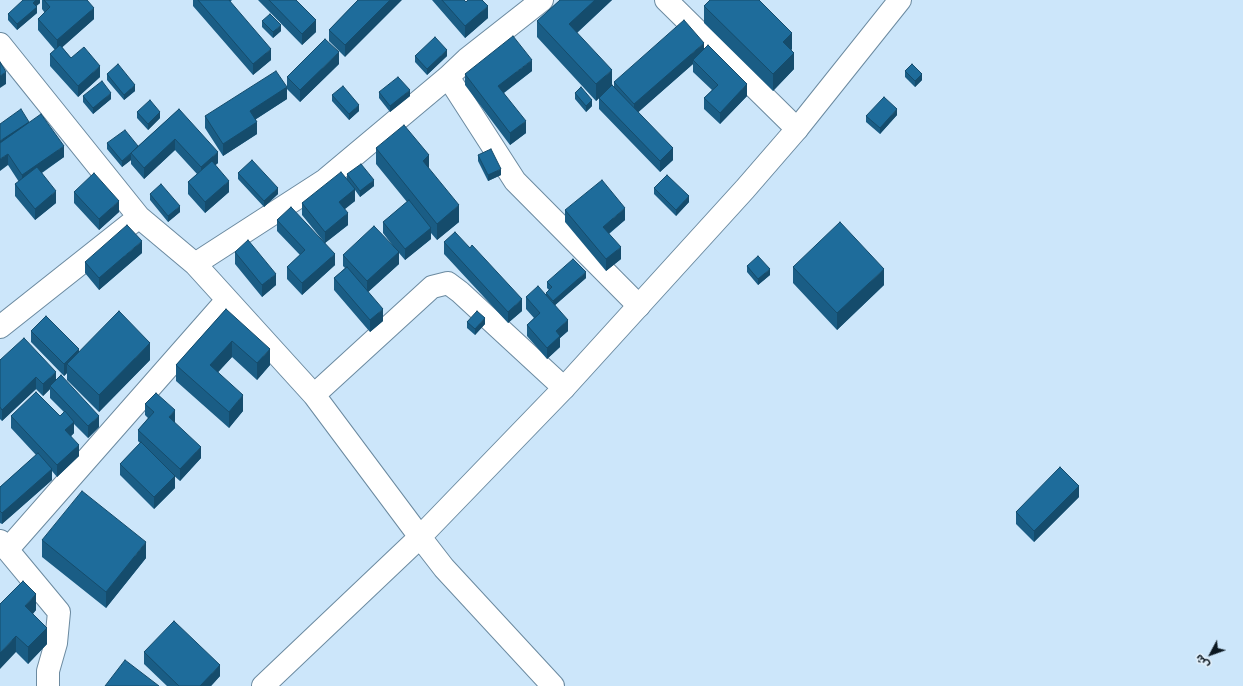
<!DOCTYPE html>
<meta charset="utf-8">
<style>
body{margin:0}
#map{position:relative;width:1243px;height:686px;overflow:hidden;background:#cce6fa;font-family:Inter,"Noto Sans Arabic",sans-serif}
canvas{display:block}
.north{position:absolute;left:1191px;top:634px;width:40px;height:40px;-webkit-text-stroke:3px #e4f1fb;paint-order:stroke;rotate:229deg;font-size:11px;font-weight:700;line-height:16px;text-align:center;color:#0c1821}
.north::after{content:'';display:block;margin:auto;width:14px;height:18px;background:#0c1821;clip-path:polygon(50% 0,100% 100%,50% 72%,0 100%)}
</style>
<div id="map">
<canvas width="1243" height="686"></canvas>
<div class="north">ش</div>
</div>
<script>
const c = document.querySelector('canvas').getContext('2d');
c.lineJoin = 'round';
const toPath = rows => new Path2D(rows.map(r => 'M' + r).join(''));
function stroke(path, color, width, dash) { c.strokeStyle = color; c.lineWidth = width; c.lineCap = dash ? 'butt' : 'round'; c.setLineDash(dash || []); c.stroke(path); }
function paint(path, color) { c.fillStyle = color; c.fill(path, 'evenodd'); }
const street = toPath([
 [666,0,797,129],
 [0,44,139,217,195,264,314,395,420,537],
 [448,77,515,181,639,306],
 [195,264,325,180,448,77,467,59,542,0],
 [0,327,139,217],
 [314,395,432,287,448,283,460,292,564,388],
 [0,541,59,612,56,643,48,671,48,686],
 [7,550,227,300]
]);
const secondary = toPath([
 [420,537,444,568,553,686],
 [263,686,420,537,564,388,745,189,797,129,900,0]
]);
const wall = toPath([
 [40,0,40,3,36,6,37,13,17,30,8,20,8,14],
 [42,0,87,0,94,19,62,47,71,58,100,77,78,97,50,66,50,54,55,50,38,30,38,19,45,13,42,9],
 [193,0,232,0,230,2,271,60,253,75,193,6],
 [258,0,296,0,316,32,302,45],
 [358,0,345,57,329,41,329,30],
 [432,0,464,0,466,2,488,18,465,38],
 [560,0,612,0,577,33,612,85,614,88,614,82,704,49,747,96,720,124,704,109,704,98,712,90,693,72,693,64,638,112,673,160,660,172,599,109,599,98,596,101,537,37,537,21],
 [704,6,792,49,791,50,794,69,773,91,704,23],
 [262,21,281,31,273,38,262,27],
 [415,56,447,56,427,75,415,62],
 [339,64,300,102,287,89,287,99,256,119,257,134,223,156,205,128,205,116,287,87,287,77],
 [532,71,504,93,526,133,510,145,465,85,465,74],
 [905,71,922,80,915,87,905,77],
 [107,74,135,91,124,100,107,80],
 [379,92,410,96,390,112,379,98],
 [575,93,592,106,586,112,575,99],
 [332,95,359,111,349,120,332,101],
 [83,96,111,99,93,114,83,102],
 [179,109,218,163,215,165,229,192,205,213,188,194,188,182,197,174,175,150,144,179,131,164,131,160,122,167,107,149,107,143,138,146],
 [137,112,160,118,148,130,137,118],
 [897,115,880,134,866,122,866,116],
 [29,122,64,157,42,173,56,203,35,220,15,196,15,184,19,182,8,165,0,124],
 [376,148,429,169,459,222,437,240,431,233,431,239,405,260,399,253,399,264,368,292,383,321,370,332,334,290,334,278,345,268,343,266,343,255,393,246,383,233,383,222,407,202,376,164],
 [478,155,501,175,488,181,478,161],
 [238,173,278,194,264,207,238,179],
 [347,174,374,186,360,197,355,190,355,201,344,209,348,225,325,243,335,265,302,295,287,279,287,267,300,255,277,231,277,220,324,242,302,215,302,203,347,179],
 [654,188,689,202,676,216,654,194],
 [74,192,119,212,99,230,74,203],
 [150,194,180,212,168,222,150,200],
 [565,210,625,220,609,234,621,259,606,271,565,222],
 [444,242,522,311,508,323,444,254],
 [235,252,276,285,262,297,235,264],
 [142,253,99,290,85,273,85,262],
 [747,266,770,275,758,285,747,272],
 [793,267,884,285,837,330,793,283],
 [586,278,555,305,568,331,560,338,560,347,547,359,527,336,527,325,534,318,526,309,526,297,546,295,546,293,549,290,547,288,547,282],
 [226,309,270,365,257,380,232,357,218,372,243,411,229,428,176,381,176,365],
 [467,322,485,324,475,335,467,328],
 [31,331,79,351,150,360,99,412,67,380,67,373,64,376,31,342],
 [0,360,56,380,99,427,88,438,74,424,74,433,71,436,79,456,57,477,52,471,52,480,2,524,0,523,0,487,36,455,11,428,11,416,60,416,64,412,50,398,50,389,43,396,36,389,2,421,0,419],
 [145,404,175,422,174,422,201,458,180,481,172,474,175,488,154,509,120,475,120,464,140,443,138,441,138,430,148,418,145,415],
 [1079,497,1034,542,1016,524,1016,512],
 [42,540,146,558,106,608,42,557],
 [0,604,36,610,33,614,47,644,28,664,16,652],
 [144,652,220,676,211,686,167,686,144,664]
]);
const shadedWall = toPath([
 [36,0,40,0,40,3,33,9,33,3],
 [390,0,402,0,345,57,345,45],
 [595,0,612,0,569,40,569,24],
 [488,6,488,18,465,38,465,26],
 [37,7,37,13,17,30,17,24],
 [94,8,94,19,57,52,57,40],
 [316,20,316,32,302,45,302,34],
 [281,25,281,31,273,38,273,32],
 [792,33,792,49,783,59,783,42],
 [704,43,704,54,693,60,693,64,634,116,634,104],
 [271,49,271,60,253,75,253,64],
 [447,50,447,56,427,75,427,69],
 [339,52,339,64,300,102,300,90],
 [794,53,794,69,773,91,773,74],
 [532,60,532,71,498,97,498,86],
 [100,66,100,77,78,97,78,86],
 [612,70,612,86,596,101,596,84],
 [6,72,6,84,0,88,0,76],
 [922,74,922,80,915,87,915,81],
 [747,84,747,96,720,124,720,113],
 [135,85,135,91,124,100,124,95],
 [287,87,287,99,250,123,250,111],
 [410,90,410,96,390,112,390,106],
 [111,93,111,99,93,114,93,108],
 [592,100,592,106,586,112,586,106],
 [359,105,359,111,349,120,349,114],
 [897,109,897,115,880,134,880,128],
 [160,112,160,118,148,130,148,124],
 [526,121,526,133,510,145,510,133],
 [29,122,29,127,0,147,0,141],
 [257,122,257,134,223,156,223,144],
 [175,139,175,150,144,179,144,168],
 [64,146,64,157,22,186,22,175],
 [673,148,673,160,660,172,660,161],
 [218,152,218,163,201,178,201,167],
 [8,154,8,165,0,171,0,159],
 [131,154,131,160,122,167,122,161],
 [429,155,429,172,423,161],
 [501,169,501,175,488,181,488,175],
 [374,180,374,186,360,197,360,191],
 [229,181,229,192,205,213,205,202],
 [278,188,278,194,264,207,264,201],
 [355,189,355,201,339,214,339,202],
 [56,191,56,203,35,220,35,209],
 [689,196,689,202,676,216,676,210],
 [119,201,119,212,99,230,99,219],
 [459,205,459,222,437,240,437,224],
 [180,206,180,212,168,222,168,216],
 [625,208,625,220,603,238,603,227],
 [348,213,348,225,325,243,325,232],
 [431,228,431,239,405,260,405,249],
 [142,241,142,253,99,290,99,278],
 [621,247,621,259,606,271,606,259],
 [399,252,399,264,367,293,367,281],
 [335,254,335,265,302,295,302,283],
 [770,269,770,275,758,285,758,279],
 [884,269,884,285,837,330,837,313],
 [586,272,586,278,553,307,553,301],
 [276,274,276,285,262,297,262,285],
 [522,299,522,311,508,323,508,312],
 [383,309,383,321,370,332,370,320],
 [485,318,485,324,475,335,475,329],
 [568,320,568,331,560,338,560,347,547,359,547,348,556,331],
 [232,341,232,357,210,381,210,365],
 [150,343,150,360,99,412,99,395],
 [79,349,79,360,67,364,67,373,64,376,64,364],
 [270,349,270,365,257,380,257,363],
 [56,372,56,384,50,386,50,389,43,396,43,384],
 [36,377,36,389,2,421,2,410],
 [243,395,243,411,229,428,229,412],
 [175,410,175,422,169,429,169,417],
 [99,416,99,427,88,438,88,426],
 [74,422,74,433,65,442,65,430],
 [79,445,79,456,57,477,57,465],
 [201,447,201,458,180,481,180,469],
 [52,469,52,480,2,524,2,513],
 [175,476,175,488,154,509,154,497],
 [1079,486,1079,497,1034,542,1034,531],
 [146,542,146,558,106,608,106,592],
 [36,594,36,610,25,622,25,606],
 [47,628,47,644,28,664,28,647],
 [16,636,16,652,0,669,0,653],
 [220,665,220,676,211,686,200,686]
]);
const building = toPath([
 [23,0,36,0,33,3,37,7,17,24,8,14,23,0],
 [44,0,87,0,94,8,57,40,38,19,50,7,44,0],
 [198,0,229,0,271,49,253,64,198,0],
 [269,0,296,0,316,20,302,34,269,0],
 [358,0,390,0,345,45,329,30,358,0],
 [442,0,464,0,466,2,468,0,482,0,488,6,465,26,442,0],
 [560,0,595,0,569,24,612,70,596,84,537,21,560,0],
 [710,0,759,0,792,33,783,42,794,53,773,74,704,6,710,0],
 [270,14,281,25,273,32,262,21,270,14],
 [684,20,704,43,634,104,614,82,684,20],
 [513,36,532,60,498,86,526,121,510,133,465,74,513,36],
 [435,37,447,50,427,69,415,56,435,37],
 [325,39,339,52,300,90,287,77,325,39],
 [60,45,71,58,84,47,100,66,78,86,50,54,60,45],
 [708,45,747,84,720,113,704,98,718,85,693,60,708,45],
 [0,62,6,72,0,76,0,62],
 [118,64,135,85,124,95,107,74,118,64],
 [912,64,922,74,915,81,905,71,912,64],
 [276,71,287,87,250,111,257,122,223,144,205,116,276,71],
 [398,77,410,90,390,106,379,92,398,77],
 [102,81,111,93,93,108,83,96,102,81],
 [612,85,673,148,660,161,599,98,612,85],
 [343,86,359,105,349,114,332,95,343,86],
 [581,87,592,100,586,106,575,93,581,87],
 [884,97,897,109,880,128,866,116,884,97],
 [150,100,160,112,148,124,137,112,150,100],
 [21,109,29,122,0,141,0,124,21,109],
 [179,109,218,152,201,167,175,139,144,168,131,153,179,109],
 [41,114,64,146,22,175,8,154,0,159,0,143,41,114],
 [404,125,429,155,423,161,459,205,437,224,376,148,404,125],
 [125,130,138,146,131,153,122,161,107,143,125,130],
 [491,149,501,169,488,175,478,155,491,149],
 [252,160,278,188,264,201,238,173,252,160],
 [212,161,229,181,205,202,188,182,212,161],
 [361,164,374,180,360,191,347,174,361,164],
 [37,167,56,191,35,209,15,184,37,167],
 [341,172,355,189,339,202,348,213,325,232,302,203,341,172],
 [94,173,119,201,99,219,74,192,94,173],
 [667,175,689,196,676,210,654,188,667,175],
 [602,180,625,208,603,227,621,247,606,259,565,210,602,180],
 [161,184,180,206,168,216,150,194,161,184],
 [409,200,431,228,405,249,383,222,409,200],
 [291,207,335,254,302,283,287,267,305,250,277,220,291,207],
 [840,222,884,269,837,313,793,267,840,222],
 [127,225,142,241,99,278,85,262,127,225],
 [374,226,399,252,367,281,343,255,374,226],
 [455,232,470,248,472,245,522,299,508,312,444,242,455,232],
 [248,240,276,274,262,285,235,252,248,240],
 [758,256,770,269,758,279,747,266,758,256],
 [573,259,586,272,553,301,546,293,552,287,547,282,573,259],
 [347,267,383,309,370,320,334,278,347,267],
 [538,286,568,320,556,331,560,336,547,348,527,325,540,313,526,297,538,286],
 [226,309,270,349,257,363,232,341,210,365,243,395,229,412,176,365,226,309],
 [119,311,150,343,99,395,67,364,119,311],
 [477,311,485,318,475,329,467,322,477,311],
 [46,316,79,349,64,364,31,331,46,316],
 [24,338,56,372,43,384,36,377,2,410,0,407,0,360,24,338],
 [61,375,99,416,88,426,50,386,61,375],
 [36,392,60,416,65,411,74,422,65,430,79,445,57,465,11,416,36,392],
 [156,393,175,410,169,417,201,447,180,469,138,430,154,412,145,404,156,393],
 [141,442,175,476,154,497,120,464,141,442],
 [38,453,52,469,2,513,0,511,0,487,38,453],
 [1060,467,1079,486,1034,531,1016,512,1060,467],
 [82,491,146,542,106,592,42,540,82,491],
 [23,581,36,594,25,606,47,628,28,647,16,636,0,653,0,604,23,581],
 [174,621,220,665,200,686,179,686,144,652,174,621],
 [125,660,159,686,105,686,125,660]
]);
stroke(street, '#6b8aa0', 24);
stroke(secondary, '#6b8aa0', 24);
stroke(street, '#fff', 22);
stroke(secondary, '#fff', 22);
paint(wall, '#1a5d85');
paint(shadedWall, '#154c6c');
paint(building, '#1e6c9b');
stroke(building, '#154c6c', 1);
</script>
